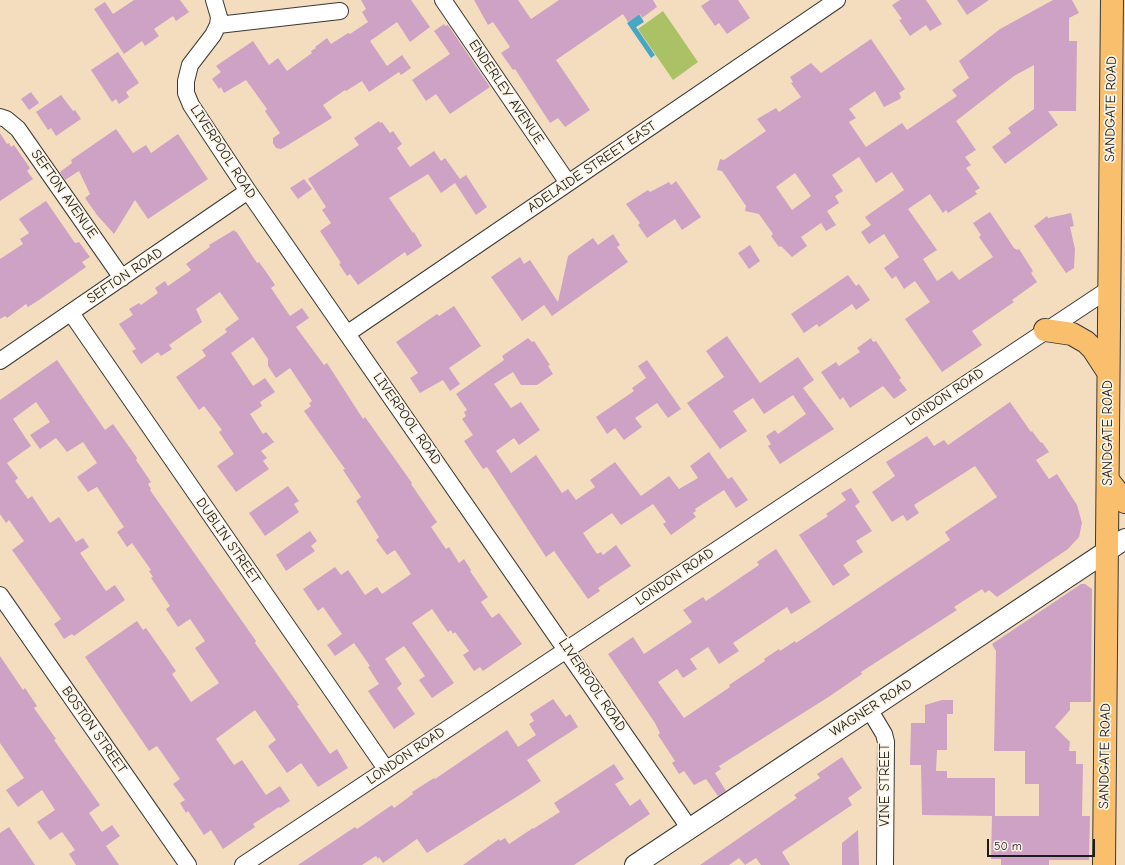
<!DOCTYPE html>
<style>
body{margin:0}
#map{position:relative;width:1125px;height:865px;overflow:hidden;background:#f4ddbe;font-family:"Comic Neue",sans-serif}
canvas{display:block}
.scale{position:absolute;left:987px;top:839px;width:108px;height:18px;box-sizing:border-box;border:2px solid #1c1c1c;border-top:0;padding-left:5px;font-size:12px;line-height:14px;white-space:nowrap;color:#1c1c1c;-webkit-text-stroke:3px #fcf5e5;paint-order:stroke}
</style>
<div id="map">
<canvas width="1125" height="865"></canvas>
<div class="scale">50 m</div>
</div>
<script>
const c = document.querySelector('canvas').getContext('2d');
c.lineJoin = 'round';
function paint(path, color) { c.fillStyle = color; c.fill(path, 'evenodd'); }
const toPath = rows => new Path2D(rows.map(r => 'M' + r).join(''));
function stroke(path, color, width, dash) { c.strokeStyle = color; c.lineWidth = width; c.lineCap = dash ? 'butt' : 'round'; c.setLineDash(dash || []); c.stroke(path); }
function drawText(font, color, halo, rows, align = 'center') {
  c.font = font + ' "Comic Neue",sans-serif'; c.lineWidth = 3.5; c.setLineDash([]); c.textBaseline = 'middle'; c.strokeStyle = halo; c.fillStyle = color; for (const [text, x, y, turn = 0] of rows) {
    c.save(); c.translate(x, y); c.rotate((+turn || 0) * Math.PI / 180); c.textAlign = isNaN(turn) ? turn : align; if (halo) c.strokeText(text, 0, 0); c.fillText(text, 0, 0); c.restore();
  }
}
const green = toPath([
 [663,11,698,62,673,80,638,29]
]);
const water = toPath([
 [639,14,644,22,636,27,655,55,651,58,627,23]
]);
const building = toPath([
 [134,0,180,0,189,12,176,21,173,16,154,29,159,36,145,46,142,41,124,54,94,9,105,2,113,14],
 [361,0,411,0,430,27,410,42,397,22,370,41,387,66,402,55,411,68,401,75,399,72,369,92,362,81,346,91,345,90,323,105,332,118,288,145,281,149,276,148,273,143,273,138,280,133,265,111,267,109,246,80,224,93,221,87,219,89,212,79,221,72,216,66,253,41,269,65,278,58,287,71,312,53,311,51,316,48,315,47,327,38,331,44,348,33,350,34,368,22,362,12,366,9],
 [474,0,518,0,531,19,559,0,653,0,657,7,642,18,640,14,628,22,623,14,556,60,590,110,565,127,558,118,550,123,515,69,513,70,501,53,510,47,493,22,488,25],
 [710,0,738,0,750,18,727,34,719,23,715,26,701,6],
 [900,0,926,0,942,24,930,31,926,25,910,36,899,20,902,19,892,5],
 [957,0,989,0,967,15],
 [1053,0,1072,0,1079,13,1069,18,1069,41,1077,41,1076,111,1048,111,1058,125,1005,164,992,147,1011,133,1008,128,1034,109,1034,65,1014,76,956,121,976,150,965,157,971,165,966,168,980,188,975,191,977,194,948,213,946,210,943,213,930,194,908,209,937,250,923,259,937,281,952,271,959,280,993,257,979,237,981,235,973,223,990,212,1014,248,1017,250,1019,249,1033,271,1031,273,1037,282,1012,300,1014,302,972,331,982,345,942,372,905,319,930,302,915,281,904,289,896,276,892,279,884,268,899,257,884,234,869,244,861,232,871,225,865,217,904,190,892,172,876,183,859,157,832,175,843,191,835,196,839,203,827,211,836,225,826,231,821,223,801,237,807,246,792,257,781,246,779,247,771,236,773,234,759,214,745,211,746,206,722,171,717,170,720,159,724,160,766,131,757,119,776,108,779,112,801,97,791,83,793,82,790,77,811,63,821,73,871,39,905,89,899,93,901,97,900,99,884,107,875,91,849,109,856,118,849,122,866,147,902,123,907,130,957,96,952,90,969,78,959,61,1000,29],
 [795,173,811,196,792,210,776,187],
 [444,24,445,26,448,25,490,87,450,114,436,94,426,101,412,80,450,54,434,31],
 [118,52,139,83,126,92,129,97,119,104,116,99,112,102,91,70],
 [31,92,39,103,29,110,21,99],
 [61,95,73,111,75,110,81,119,56,136,51,128,48,130,36,112],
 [379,121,380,123,382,122,390,133,393,131,402,144,397,148,410,167,434,151,441,161,445,158,460,179,466,175,487,207,476,215,455,183,441,193,428,174,389,198,413,233,414,232,422,246,407,256,405,252,358,285,350,274,347,276,339,264,341,263,320,231,331,223,322,210,326,207,308,179,359,145,354,138],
 [116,129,133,153,146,145,151,153,178,134,208,179,148,219,135,200,114,234,97,215,85,198,90,194,79,171,65,180,60,172,72,163,71,160],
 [0,133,7,144,9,143,11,147,14,145,30,168,27,171,33,179,0,201],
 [304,179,312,189,298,199,290,188],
 [676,181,701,217,682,230,675,219,647,238,638,225,640,223,626,204,648,190,650,192,669,182,671,185],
 [46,201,75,243,79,242,90,257,82,262,86,267,39,300,28,307,26,304,7,318,5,316,0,319,0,259,23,244,20,239,29,233,19,219],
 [1071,213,1074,226,1070,227,1075,249,1074,268,1066,273,1034,226,1047,216,1048,218],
 [234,230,235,232,236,231,257,263,259,262,269,276,275,285,271,288,290,316,302,308,309,318,296,327,324,365,327,363,363,419,365,417,412,483,411,484,437,522,431,527,446,549,449,547,459,563,464,559,471,570,470,571,488,597,481,602,492,618,499,613,522,644,483,671,480,667,474,671,463,655,469,651,455,632,453,634,451,630,448,632,432,609,412,623,454,683,432,698,419,680,425,676,404,646,385,659,402,684,397,688,415,714,394,729,368,691,379,684,368,667,370,666,354,643,335,656,327,645,342,634,323,607,318,611,303,589,335,567,341,575,348,570,365,595,377,587,382,594,411,574,395,550,387,555,376,540,379,537,356,501,361,497,343,470,345,469,304,411,311,406,309,403,312,401,290,368,276,378,268,366,268,359,253,337,231,353,253,386,265,378,275,392,260,402,262,406,250,414,263,434,266,432,274,442,261,451,267,458,263,461,269,469,236,492,217,466,234,454,219,432,222,430,204,406,199,410,176,377,206,356,202,350,227,332,225,329,239,319,220,292,196,309,202,322,169,345,172,349,161,356,158,352,141,364,132,351,136,349,119,324,133,315,129,309,139,303,141,305,158,293,155,288,165,281,168,286,191,270,186,264,210,247,209,245],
 [613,234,620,245,617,247,628,262,552,316,544,305,522,321,491,277,520,257,524,264,530,260,558,302,568,256,593,238,598,245],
 [750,245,760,261,749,269,738,253],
 [848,275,856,286,859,284,870,300,856,310,852,304,819,327,817,324,804,333,791,314],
 [454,306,481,346,449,368,460,384,450,391,443,380,420,393,410,378,418,373,396,342,437,314,439,316],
 [727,336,760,383,798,357,814,380,803,388,834,429,780,464,768,446,771,444,766,436,775,430,778,434,806,414,793,395,764,414,753,398,733,411,747,431,720,449,687,403,724,377,706,351],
 [528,338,532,342,534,341,550,365,548,366,553,374,537,385,521,385,513,372,494,384,511,408,521,402,540,430,519,445,514,438,496,451,511,473,536,455,562,493,568,489,576,500,595,487,590,480,615,462,641,496,669,476,679,489,698,478,690,466,709,452,728,479,732,477,748,500,736,508,724,490,695,509,696,511,693,513,696,517,671,535,663,524,666,522,653,504,621,525,612,513,583,533,597,554,601,552,603,555,616,545,631,566,598,588,600,591,588,599,554,551,546,557,487,467,483,469,464,441,473,435,462,419,466,416,464,412,467,410,456,394,504,360,502,356],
 [871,338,873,342,876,341,901,378,899,380,907,390,894,399,883,386,850,408,843,397,840,400,821,372,836,362,839,366,860,352,857,348],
 [57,360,105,430,113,424,137,458,136,460,151,482,148,484,151,489,150,490,256,641,255,643,299,705,297,706,330,754,337,749,348,768,318,787,301,763,287,773,268,746,276,740,255,710,216,739,234,765,242,760,266,795,280,786,290,801,280,808,279,807,253,824,255,827,223,849,211,830,204,835,188,811,186,813,180,803,185,800,173,784,180,779,157,746,149,751,85,657,137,621,143,630,146,628,176,671,172,674,191,702,219,683,195,648,205,641,190,619,178,627,166,609,170,606,151,578,153,577,149,571,151,570,132,543,127,547,117,532,124,527,97,487,88,492,77,477,97,463,83,442,67,452,56,438,40,449,30,435,50,422,36,402,13,419,31,446,7,463,18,478,15,481,28,499,32,496,50,523,59,517,76,542,83,538,89,547,80,553,106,591,115,585,125,600,74,636,72,634,64,639,54,624,61,619,12,550,24,541,9,520,6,523,0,514,0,400],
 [647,360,681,409,668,418,657,403,635,418,642,427,624,440,615,428,607,434,596,417,634,391,632,388,646,378,638,366],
 [1010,402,1031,432,1032,431,1041,443,1042,442,1049,452,1036,460,1049,479,1057,474,1077,505,1082,523,1079,537,1068,549,997,597,989,590,985,593,982,589,954,607,957,610,861,672,862,674,830,696,719,766,721,769,715,773,726,791,718,796,706,779,694,785,684,771,679,774,672,763,675,761,658,735,660,733,655,723,608,654,633,637,644,654,692,622,683,610,703,597,706,601,759,565,757,562,776,549,811,602,791,614,787,607,733,643,739,651,719,664,708,647,690,659,697,669,683,678,677,669,658,682,684,718,730,687,729,685,765,661,764,659,779,649,780,651,795,641,796,643,950,540,945,532,997,497,975,466,914,505,919,513,907,521,903,515,892,522,872,492,895,476,886,462,927,436,934,446,944,440,948,445],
 [288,486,299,501,294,504,299,512,265,536,249,513],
 [851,488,860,502,855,506,872,531,856,541,863,552,843,565,850,575,833,586,799,535,828,516,826,514,846,500,841,493],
 [310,531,317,541,311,546,315,551,286,571,276,555],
 [1081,584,1085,584,1092,589,1091,702,1070,702,1070,710,1055,727,1070,742,1069,751,1076,751,1076,764,1083,764,1082,816,1090,816,1089,860,1049,860,1049,865,1001,865,1001,859,991,859,992,816,1039,816,1039,784,1025,784,1025,751,994,751,996,651,992,644],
 [0,656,23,690,25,688,37,706,34,708,56,739,54,740,100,805,89,813,102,832,112,825,120,836,106,846,119,865,76,865,69,854,75,850,62,832,50,840,37,822,55,810,42,790,18,807,6,790,24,778,0,743],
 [553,699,566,717,570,714,578,727,527,760,541,781,518,796,427,853,417,839,383,863,379,857,378,859,376,856,362,865,298,865,355,827,357,829,392,805,394,808,413,794,412,792,434,778,435,779,507,730,518,747,536,735,529,724,534,721,530,714],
 [942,700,953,700,953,714,947,714,947,750,937,750,936,771,947,771,947,778,995,778,995,816,922,815,921,765,910,765,911,723,925,723,925,705],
 [842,757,862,788,848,798,852,805,782,852,790,865,761,865,756,858,745,865,739,858,729,865,700,865,797,798,794,795,820,778,817,774],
 [614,764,624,779,615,784,630,806,640,799,650,814,589,855,574,865,463,865,499,839,500,841,505,838,509,844,533,828,533,829,560,812,554,803],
 [9,827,35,865,0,865,0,833],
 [858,830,859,865,842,865,842,843]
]);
const minor = toPath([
 [214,0,219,17,218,25,213,35,190,65,186,81,186,93,191,105,248,191,690,829],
 [443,0,568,183],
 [218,25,340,11],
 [0,117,6,119,18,129,122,278],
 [71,313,386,769],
 [348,333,837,0],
 [0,361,248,191],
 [0,595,188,865],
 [869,709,884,734,886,742,885,865],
 [243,865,1109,289]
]);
const tertiary = toPath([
 [635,865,1125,539]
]);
const trunk = toPath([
 [1045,330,1072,334,1086,342,1093,349,1108,372],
 [1108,480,1125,502],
 [1104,865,1112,0]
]);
const streetNames = [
 ["ENDERLEY AVENUE",506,92,56],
 ["SANDGATE ROAD",1111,109,-89],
 ["LIVERPOOL ROAD",223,152,57],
 ["ADELAIDE STREET EAST",592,167,-34],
 ["SEFTON AVENUE",64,194,55],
 ["SEFTON ROAD",125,276,-34],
 ["LONDON ROAD",945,397,-34],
 ["LIVERPOOL ROAD",407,419,55],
 ["SANDGATE ROAD",1108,433,-90],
 ["DUBLIN STREET",228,541,55],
 ["LONDON ROAD",675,577,-34],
 ["LIVERPOOL ROAD",592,685,56],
 ["WAGNER ROAD",871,708,-33],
 ["BOSTON STREET",94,730,55],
 ["LONDON ROAD",406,756,-34],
 ["SANDGATE ROAD",1105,756,-89],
 ["VINE STREET",885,785,-90]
];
paint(green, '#aac166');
paint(water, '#46a6c5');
paint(building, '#cea2c5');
stroke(minor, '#3c3934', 18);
stroke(tertiary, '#3c3934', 22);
stroke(trunk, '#3c3934', 24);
stroke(minor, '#fff', 16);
stroke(tertiary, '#fff', 20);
stroke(trunk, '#f9bf6d', 22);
drawText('14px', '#1c1c1c', '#fcf5e5', streetNames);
</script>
